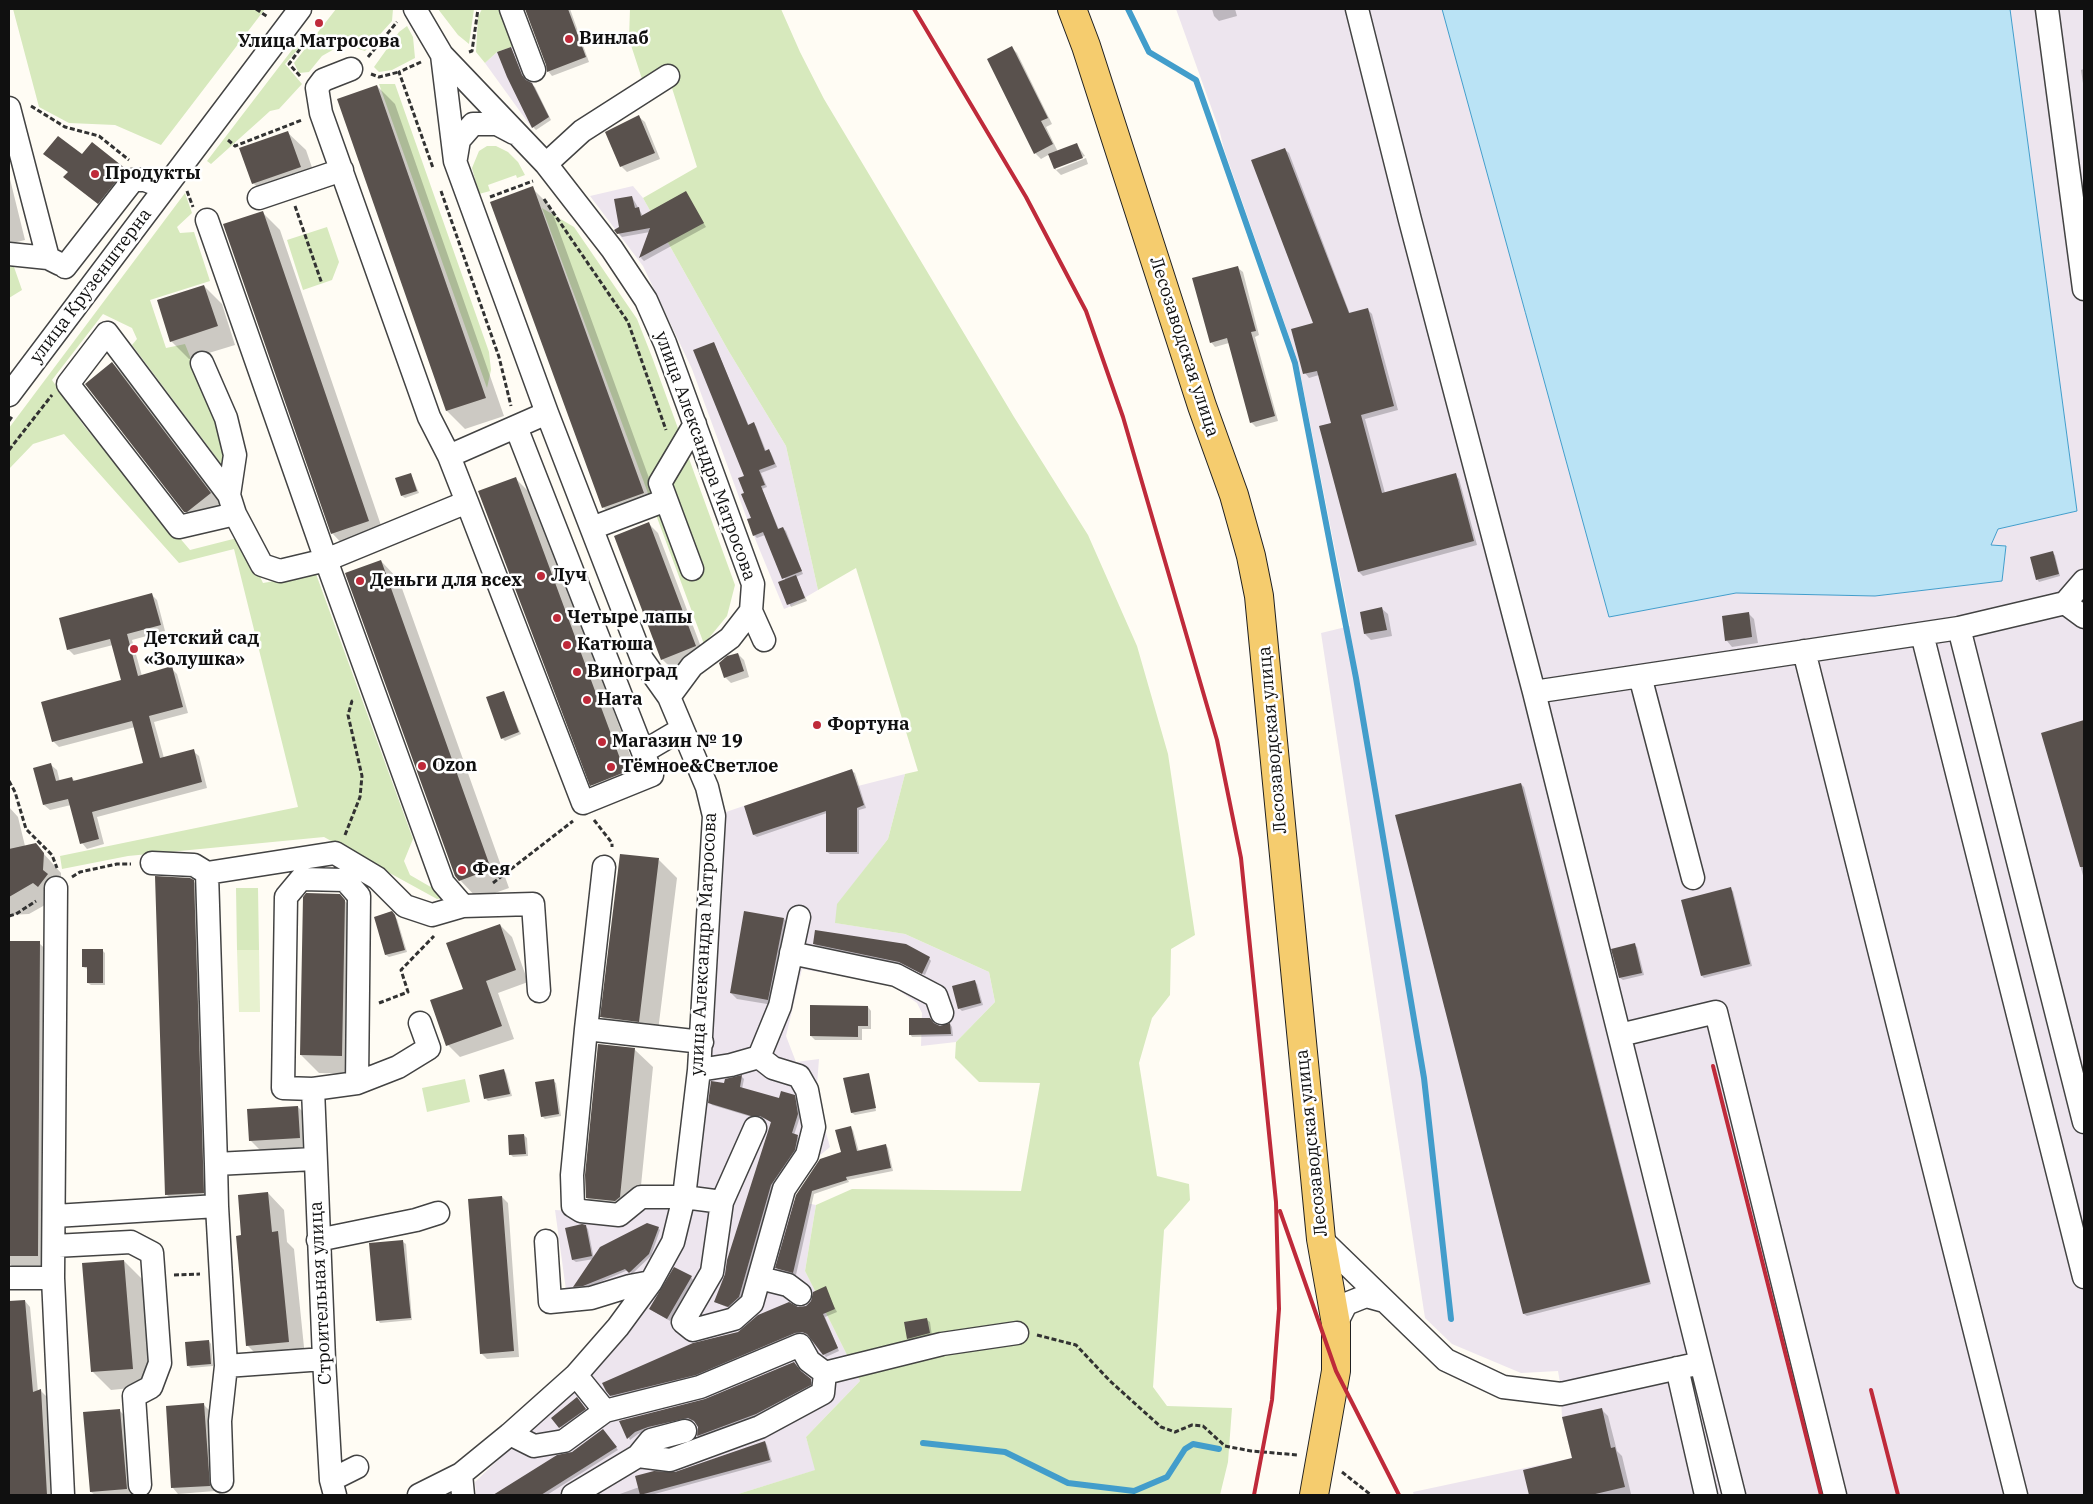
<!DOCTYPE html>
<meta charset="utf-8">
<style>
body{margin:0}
#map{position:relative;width:2093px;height:1504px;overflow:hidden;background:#fffcf4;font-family:"IBM Plex Serif",serif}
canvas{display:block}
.frame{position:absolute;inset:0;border:10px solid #101010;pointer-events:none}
</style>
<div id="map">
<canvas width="2093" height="1504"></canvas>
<div class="frame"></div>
</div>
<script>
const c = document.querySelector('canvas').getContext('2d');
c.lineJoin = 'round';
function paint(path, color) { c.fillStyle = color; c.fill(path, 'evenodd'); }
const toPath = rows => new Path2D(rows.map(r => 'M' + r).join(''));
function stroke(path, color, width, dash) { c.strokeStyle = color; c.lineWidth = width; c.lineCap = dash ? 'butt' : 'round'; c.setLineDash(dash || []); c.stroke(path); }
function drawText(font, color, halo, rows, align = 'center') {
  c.font = font + ' "IBM Plex Serif",serif'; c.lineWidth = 5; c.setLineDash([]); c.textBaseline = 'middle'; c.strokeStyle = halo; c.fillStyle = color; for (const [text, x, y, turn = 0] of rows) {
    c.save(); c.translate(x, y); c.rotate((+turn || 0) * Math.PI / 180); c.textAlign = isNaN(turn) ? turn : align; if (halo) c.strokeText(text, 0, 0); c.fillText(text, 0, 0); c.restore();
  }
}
const industrial = toPath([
 [1176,9,1442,9,1609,617,1736,593,1875,596,2002,581,2006,546,1991,545,1998,529,2077,511,2010,9,2084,9,2084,1495,1414,1495,1413,1492,1572,1458,1562,1417,1560,1383,1558,1371,1521,1373,1452,1344,1425,1318,1321,633,1350,626,1298,362,1224,149,1219,129],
 [517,45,525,68,549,117,532,128,485,63,497,52],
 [633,186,643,198,728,350,786,446,818,590,789,607,784,609,747,519,692,369,643,266,590,196],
 [852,769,858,786,905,774,888,839,838,904,836,923,905,934,989,972,995,1002,956,1042,921,1046,922,1013,917,1003,891,985,802,969,786,1036,796,1062,819,1059,817,1085,822,1118,830,1147,802,1170,792,1200,816,1205,805,1271,860,1381,806,1437,816,1470,735,1495,476,1495,475,1482,625,1338,683,1240,706,1075,726,812],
 [670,1202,662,1241,642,1273,590,1289,566,1290,555,1210,620,1214]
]);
const green = toPath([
 [13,9,265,9,161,145,115,125,69,123,39,107],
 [336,9,393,9,392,21,365,51,343,44,322,56,309,72,299,73,294,63],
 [438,9,474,9,469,44,458,35],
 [482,9,504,9,517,45,497,52,485,63,476,52,478,17],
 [630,9,781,9,800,52,824,99,1014,417,1088,535,1137,646,1168,754,1195,935,1171,949,1170,995,1152,1018,1139,1063,1157,1176,1189,1184,1190,1200,1164,1230,1153,1387,1167,1406,1232,1408,1228,1462,1220,1495,735,1495,815,1470,806,1437,860,1381,805,1271,816,1205,852,1189,1021,1191,1040,1083,979,1082,955,1058,956,1042,995,1002,989,972,905,934,835,923,837,904,888,839,905,774,918,771,856,568,818,590,786,446,728,350,643,198,697,167,665,66,642,79,629,39],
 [407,26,413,37,415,58,392,70,379,72,374,67,399,32],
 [295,46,299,48,285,64,302,84,279,109,270,111,259,121,211,164,207,161],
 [379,84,395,84,489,352,491,370,487,388],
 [487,146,496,146,508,152,518,162,525,175,517,178,516,175,488,185,490,191,479,194,472,168,479,151],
 [185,193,192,213,177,227,180,233,194,232,210,281,150,300,166,348,185,344,228,451,228,473,132,345,137,339,132,328,103,314,52,380,84,426,190,550,241,537,263,583,316,574,413,839,404,861,410,875,448,897,437,899,324,837,128,856,62,869,60,856,298,807,234,549,179,563,64,434,33,444,9,469,9,428],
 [542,208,574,227,637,319,652,357,735,585,727,616,704,644],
 [327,227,339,262,332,280,303,290,287,240],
 [9,267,14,267,22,290,9,298],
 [236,888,258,888,259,950,237,950],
 [465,1079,470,1102,427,1112,422,1088]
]);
const pitch = toPath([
 [237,950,259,950,260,1012,239,1012]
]);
const water = toPath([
 [1442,9,2010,9,2077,511,1998,529,1991,545,2006,546,2002,581,1875,596,1736,593,1609,617,1442,9]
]);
const shadow = toPath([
 [526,9,570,9,589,62,552,76,548,71,548,65],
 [1212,9,1235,9,1237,16,1219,21,1214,16],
 [511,48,524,79,535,87,551,120,536,130,533,127],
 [1012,48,1017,53,1052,124,1046,127,1058,152,1077,145,1085,156,1056,167,1056,170,1086,158,1088,164,1061,175,1055,169,1050,154,1041,159,1035,153],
 [2084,69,2084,90,2081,70],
 [377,86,395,104,504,416,465,429,447,411,339,100],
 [639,117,645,122,660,159,627,172,621,166],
 [287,132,306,150,318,185,272,201,253,183],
 [92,144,128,172,101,206,68,180],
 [1284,149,1289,153,1350,314,1368,310,1372,314,1398,410,1365,419,1385,493,1455,475,1459,479,1477,545,1363,576,1359,572,1320,427,1332,424,1319,375,1309,378,1305,373,1315,324],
 [9,175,25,240,9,244],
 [532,188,550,206,661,511,621,525,603,507],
 [686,193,706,227,644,261,641,258,650,232,622,237,618,233,632,197,643,216],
 [262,212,280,230,386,540,350,552,332,533],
 [1238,268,1243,272,1259,335,1255,337,1278,421,1256,427,1251,422,1229,343,1215,347,1211,342],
 [204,286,222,304,235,345,189,359,171,341],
 [714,343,749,426,753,424,756,426,766,451,768,450,771,453,777,467,761,473,767,487,762,489,779,530,783,528,786,531,803,574,796,577,807,601,791,607,779,583,786,581,765,535,757,538,754,535,752,519,745,494,745,477],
 [112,363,130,381,229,512,203,530,185,511,86,384],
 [411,474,419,493,405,498,402,496],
 [515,478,534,497,643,790,610,803,592,785],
 [649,524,658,533,704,655,671,668,662,659],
 [2052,553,2055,555,2060,576,2039,582,2037,579],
 [381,561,399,580,509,888,478,899,460,880],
 [152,595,157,600,165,631,132,640,142,676,171,668,177,674,188,713,154,722,164,758,193,751,199,756,207,788,97,817,104,844,87,849,82,843,71,805,50,810,44,805,35,769,51,765,57,770,60,782,72,778,76,782,145,763,135,727,59,747,53,741,123,681,113,645,74,655,68,649],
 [1382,609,1388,614,1392,636,1371,640,1365,634,1361,613],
 [1748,613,1754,619,1758,643,1732,647,1727,641],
 [738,654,744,660,749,677,731,683,725,677],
 [503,692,521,734,505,741,502,738],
 [2084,721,2084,879,2043,733],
 [852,771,855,773,866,808,859,810,859,854,830,854,827,852,827,813,757,837,754,835,745,807],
 [1521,784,1524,787,1651,1284,1527,1316,1524,1314,1397,816],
 [9,807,18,817,25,846,35,844,61,873,61,889,52,901,29,914,9,915],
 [659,860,677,878,657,1039,620,1035,602,1017],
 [193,881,212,900,221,1211,185,1212,166,1194],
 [1730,889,1733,891,1752,966,1704,978,1702,976],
 [339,895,358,914,360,1074,319,1073,301,1055],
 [391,913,397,919,407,952,389,957,386,955],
 [784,919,789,925,773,1005,737,999,731,993],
 [500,925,512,937,528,982,498,993,514,1039,460,1057,448,1045,464,990],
 [9,943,39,943,58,961,55,1274,19,1274,9,1263],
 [814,944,929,958,931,961,925,975,902,964,817,946],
 [1634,945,1637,947,1644,975,1623,980,1620,978,1613,950],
 [102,950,105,953,105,985,91,985,88,983,88,969,83,967],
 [975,982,977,984,983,1005,962,1011,959,1008],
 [868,1007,871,1011,871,1029,862,1029,862,1040,815,1040,811,1036],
 [950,1024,952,1027,953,1036,912,1037,910,1034],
 [634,1049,653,1067,638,1215,634,1219,605,1216,587,1198],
 [504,1071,506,1073,512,1096,488,1101,486,1099],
 [868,1074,876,1111,855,1115,852,1113],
 [742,1077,744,1079,742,1089,780,1100,794,1096,797,1099,800,1117,794,1135,800,1139,797,1152,741,1300,731,1309,715,1302,726,1275,772,1123,764,1118,755,1118,712,1105,710,1103,725,1085,726,1080],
 [553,1081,556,1083,561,1116,545,1119,542,1116],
 [298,1107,316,1125,317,1156,268,1158,250,1140],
 [851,1128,853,1130,859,1152,886,1146,888,1148,893,1171,848,1180,849,1182,814,1194,796,1275,779,1271,777,1268,797,1195,842,1152],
 [524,1135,527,1138,528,1156,513,1157,511,1155],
 [268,1193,284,1210,287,1242,294,1249,305,1357,263,1361,247,1345,242,1236],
 [502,1197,508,1203,519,1357,487,1359,481,1353],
 [585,1226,588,1229,594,1259,576,1262,573,1260],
 [658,1228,660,1230,651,1256,632,1274,628,1270,586,1288,577,1289,575,1286],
 [403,1242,406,1244,412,1320,380,1323,378,1320],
 [124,1261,142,1279,151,1386,111,1390,93,1372],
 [691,1277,693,1280,670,1321,653,1311],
 [825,1288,837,1312,825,1317,839,1351,826,1357,810,1336,798,1335,699,1377,614,1398,611,1395,738,1333,798,1308,806,1307],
 [25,1301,30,1307,38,1392,41,1391,46,1396,51,1495,9,1495,9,1302],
 [927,1320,930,1322,932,1336,911,1341,908,1339],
 [209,1341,211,1344,213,1366,191,1368,188,1366],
 [802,1374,813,1383,813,1387,759,1416,700,1438,698,1436,699,1428,697,1423,693,1421,685,1420,651,1429,638,1434,630,1440,621,1422],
 [579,1401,588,1412,563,1430,553,1418],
 [204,1405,210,1411,215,1491,178,1494,173,1488],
 [1601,1409,1608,1416,1617,1451,1622,1456,1631,1494,1531,1495,1525,1470,1573,1459],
 [119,1410,125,1416,132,1494,95,1495,91,1492],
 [605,1433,618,1450,547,1495,495,1495,557,1457,572,1453],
 [765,1442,767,1445,772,1462,651,1495,617,1495]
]);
const stream = toPath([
 [1128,9,1149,52,1196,80,1295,363,1356,678,1424,1078,1451,1319],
 [923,1443,1005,1452,1068,1483,1134,1491,1167,1477,1185,1449,1193,1444,1219,1449]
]);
const building = toPath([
 [525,9,568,9,586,57,547,72,546,65],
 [1012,46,1048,118,1041,121,1053,144,1034,154,987,59],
 [511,47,522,75,526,80,532,83,549,117,532,128,507,77,497,52],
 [377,85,486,398,446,411,337,99],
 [639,115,655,153,620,167,605,132],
 [288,131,301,167,252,184,239,148],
 [58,136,82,154,92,142,126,169,98,204,63,177,68,172,43,154],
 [1077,143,1083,158,1054,169,1048,154],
 [1285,148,1349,313,1368,308,1394,406,1361,415,1382,493,1456,473,1474,541,1358,572,1319,426,1331,423,1317,371,1303,374,1291,329,1313,323,1251,160],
 [533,186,644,493,602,508,490,202],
 [686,191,704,223,639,258,650,228,617,234,614,230,619,227,614,199,632,196,635,208,639,207,641,216],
 [263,211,369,521,331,534,223,224],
 [1238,266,1256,331,1251,332,1275,416,1250,423,1227,338,1210,343,1192,278],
 [204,285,218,326,170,342,157,300],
 [714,342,748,425,754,422,765,451,769,449,775,464,759,470,765,485,761,486,778,529,783,527,802,571,782,579,763,532,753,536,747,519,751,518,741,494,744,493,738,478,744,476,693,350],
 [112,362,211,493,187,512,184,512,85,384],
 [411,473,417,491,401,496,395,478],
 [516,477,625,772,590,786,478,491],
 [649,522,696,646,661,660,614,536],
 [2053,551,2059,574,2036,580,2030,557],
 [381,560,491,869,459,881,455,876,345,573],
 [796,575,805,598,787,605,778,582],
 [152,593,161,625,127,634,138,676,172,666,183,707,149,716,160,758,194,749,202,782,92,812,99,839,80,844,68,799,43,805,33,768,51,763,56,781,72,777,73,781,143,763,132,721,52,742,41,702,121,680,110,639,67,650,59,618],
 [1382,607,1387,630,1364,634,1360,612],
 [1749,612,1752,637,1725,641,1722,616],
 [738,653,744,671,724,678,719,663,727,656],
 [504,691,519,732,501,739,486,697],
 [2084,720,2084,867,2080,867,2041,733],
 [852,769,864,805,857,808,857,852,826,852,826,811,753,835,744,806],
 [1521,783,1650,1282,1523,1314,1395,815],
 [36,843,44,853,43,870,48,874,38,887,33,883,9,897,9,849],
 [620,854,659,858,639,1022,600,1017],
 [155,876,190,878,194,880,204,1193,165,1195],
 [1731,887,1750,964,1701,976,1681,900],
 [306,893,340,894,345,900,342,1056,300,1055,303,897],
 [392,911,395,915,405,950,385,955,374,917],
 [744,911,784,918,768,1000,730,993],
 [500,924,516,970,486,981,502,1026,446,1046,430,1000,463,989,446,943],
 [815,930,906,944,930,957,922,974,899,962,813,944],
 [9,941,40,941,38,1256,9,1256],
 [1635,943,1642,973,1619,978,1611,949],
 [82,949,103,949,103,983,87,983,87,967,82,967],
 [975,980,981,1003,958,1009,952,986],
 [810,1005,868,1006,868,1026,858,1026,858,1037,810,1036],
 [909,1018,930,1018,934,1023,940,1026,950,1023,951,1034,909,1035],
 [598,1044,635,1048,620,1197,615,1201,586,1198,585,1175],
 [504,1069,510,1094,484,1099,479,1075],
 [869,1073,876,1108,851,1113,843,1078],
 [742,1075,740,1087,779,1098,781,1091,795,1095,798,1114,792,1133,798,1135,795,1150,771,1185,739,1297,728,1307,714,1302,725,1274,727,1260,771,1122,760,1116,751,1116,708,1103,711,1081,724,1083,725,1079],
 [554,1079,559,1114,541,1117,535,1082],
 [298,1106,300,1138,249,1141,247,1109],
 [851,1126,857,1151,886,1144,891,1168,846,1177,847,1180,812,1191,793,1273,775,1268,796,1195,820,1159,841,1152,835,1130],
 [524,1134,526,1154,509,1155,508,1135],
 [268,1192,272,1232,278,1231,289,1342,246,1346,236,1236,241,1235,238,1195],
 [502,1196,514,1351,480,1354,468,1199],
 [647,1223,659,1227,649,1254,629,1273,625,1269,583,1286,573,1287,600,1247],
 [582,1224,586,1225,592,1256,572,1260,565,1228],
 [403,1240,411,1318,376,1321,369,1243],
 [124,1260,133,1369,91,1372,82,1263],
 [674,1267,692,1276,667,1319,649,1309],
 [826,1286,835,1309,823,1314,838,1348,823,1355,807,1334,802,1332,795,1333,696,1375,610,1396,606,1391,602,1383,693,1343,738,1332,758,1315,789,1302,798,1307,806,1306,811,1301,813,1292],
 [25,1300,33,1392,41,1389,47,1495,9,1495,9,1301],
 [927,1318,930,1333,907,1339,904,1322],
 [209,1340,211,1364,187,1366,185,1342],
 [794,1362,801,1371,811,1379,811,1385,756,1414,697,1436,698,1427,694,1421,688,1418,648,1427,635,1432,627,1439,619,1421,705,1399],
 [577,1397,586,1409,559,1428,551,1418],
 [204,1403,210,1486,171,1488,166,1406],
 [1602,1408,1611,1448,1615,1447,1625,1487,1591,1495,1529,1495,1523,1470,1572,1458,1562,1417],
 [120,1409,127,1489,90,1492,83,1412],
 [603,1429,617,1447,541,1495,493,1495,557,1455,572,1452],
 [765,1441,770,1460,640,1495,635,1476,654,1471,675,1472]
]);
const path = toPath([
 [256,9,268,17],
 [469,52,472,51,478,9],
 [368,57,397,22],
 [421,62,399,72,433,168],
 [371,74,379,77,399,72],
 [300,76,289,64,303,45,300,43],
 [31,106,65,127,99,136,129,160],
 [228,140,235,146,302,120],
 [187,191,193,207],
 [441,191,499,357,511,406],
 [490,197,533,181],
 [544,199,628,322,666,430],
 [295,206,322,284],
 [9,421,13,415],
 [9,450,52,395],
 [9,781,15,792,26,829,52,855,57,868],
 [594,820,612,843,612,847],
 [345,835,360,797,362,776,348,715,352,701,354,700],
 [72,877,80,872,117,864,131,864],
 [493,883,573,821],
 [9,916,16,914,36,901],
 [379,1003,408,992,401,970,434,936],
 [174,1275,200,1274],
 [1037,1335,1076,1345,1110,1381,1161,1427,1175,1432,1192,1425,1203,1426,1225,1446,1251,1451,1298,1455],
 [1342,1472,1371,1495]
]);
const minor = toPath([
 [415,9,442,55,546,164,612,249,646,300,665,343,753,584,751,611,730,638,692,666,669,697],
 [511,9,534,70],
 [1357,9,1410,220,1534,692,1734,1495],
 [2047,9,2084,289],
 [351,69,323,80,317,88,321,113,429,417,449,456],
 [9,108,48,258],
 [456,158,459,140,473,124,497,124,514,133],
 [546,164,582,131,668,76],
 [259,198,342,170],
 [9,254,48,258,60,264],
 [65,267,133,180,145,180,165,188],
 [202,363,226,418,235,455,229,495,235,514,262,565,280,571,326,560,207,220],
 [9,395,300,9],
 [516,427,643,752,682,729],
 [229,495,107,333,68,384,179,527,235,514],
 [467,502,583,803,652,775,643,752],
 [592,528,666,500],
 [692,569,660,483,695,424],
 [2065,603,2084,617],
 [751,611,764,640],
 [1959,628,2084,1122],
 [1922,634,2084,1277],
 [1804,651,2016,1495],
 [1640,676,1693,878],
 [1534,692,1959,628,2065,603,2084,581],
 [152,863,194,865,207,873],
 [56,888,53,1278,63,1495],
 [463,906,443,883,326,560,467,502,449,456,547,413],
 [791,953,896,975,936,996,942,1013],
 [586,1029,604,867],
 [1620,1035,1716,1012,1835,1495],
 [702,1042,586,1029,572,1175,573,1206,581,1211,619,1215,641,1197,684,1197,722,1202],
 [759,1057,780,1006,799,917],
 [699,1070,731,1065,759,1057],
 [357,1083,359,896,345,880,301,879,286,897,283,1088,313,1089,357,1083,398,1067,429,1048,420,1023],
 [313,1089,324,1359,331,1480,335,1495],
 [755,1128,722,1202,712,1272,683,1322,693,1330,734,1319,752,1303,784,1189,807,1155,814,1127,807,1090,799,1076,773,1068,759,1057],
 [216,1164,207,873,335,853,377,878,405,906,432,915,463,906,533,904,539,991],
 [217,1206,226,1366,324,1359],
 [55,1216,217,1206,216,1164,314,1159],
 [1321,1239,1446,1360,1503,1387,1561,1394,1701,1363],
 [318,1240,416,1220,438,1213],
 [546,1241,550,1302,591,1298,630,1286,651,1282],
 [54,1246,131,1242,152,1253,160,1363,151,1387,134,1396,140,1485],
 [9,1278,53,1278],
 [760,1278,788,1285,800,1294],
 [1336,1324,1346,1304,1366,1296,1384,1301],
 [1677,1368,1706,1495],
 [576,1375,605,1411],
 [510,1434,534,1446,564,1441,605,1411,700,1387,800,1345,809,1361,825,1373],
 [638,1456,670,1460,760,1427,823,1393,825,1373,942,1344,1017,1333],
 [461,1474,463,1495],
 [331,1480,357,1467],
 [222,1481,220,1421,226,1366],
 [419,1495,461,1474,510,1434,576,1375,618,1327,651,1282,673,1242,684,1197,699,1070,714,816,707,787,669,697,642,659,547,413,455,161,442,55],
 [573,1495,638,1456,651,1440,685,1431]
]);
const major = toPath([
 [1072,9,1086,46,1202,406,1234,495,1251,556,1259,596,1321,1239,1336,1324,1336,1371,1314,1495]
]);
const rail = toPath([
 [914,9,1026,197,1086,311,1123,417,1217,740,1241,858,1276,1202,1279,1309,1272,1400,1254,1495],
 [1713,1066,1821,1495],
 [1280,1211,1336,1371,1399,1495],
 [1871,1390,1898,1495]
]);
const markers = [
 [319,23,5,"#bf2a3a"],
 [569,39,5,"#bf2a3a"],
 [95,174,5,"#bf2a3a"],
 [541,576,5,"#bf2a3a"],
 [360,581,5,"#bf2a3a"],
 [557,618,5,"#bf2a3a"],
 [567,645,5,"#bf2a3a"],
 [134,649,5,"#bf2a3a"],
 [577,672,5,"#bf2a3a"],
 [587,700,5,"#bf2a3a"],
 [817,725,5,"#bf2a3a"],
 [602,742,5,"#bf2a3a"],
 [422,766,5,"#bf2a3a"],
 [611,767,5,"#bf2a3a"],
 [462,870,5,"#bf2a3a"]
];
const poiNames = [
 ["Винлаб",579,39],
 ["Улица Матросова",319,42,"center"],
 ["Продукты",105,174],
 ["Луч",551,576],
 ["Деньги для всех",370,581],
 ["Четыре лапы",567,618],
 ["Детский сад",144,639],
 ["«Золушка»",144,660],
 ["Катюша",577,645],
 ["Виноград",587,672],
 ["Ната",597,700],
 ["Фортуна",827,725],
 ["Магазин № 19",612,742],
 ["Ozon",432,766],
 ["Тёмное&Светлое",621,767],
 ["Фея",472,870]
];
const streetNames = [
 ["улица Крузенштерна",91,286,-53],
 ["Лесозаводская улица",1184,347,72],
 ["улица Александра Матросова",705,456,70],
 ["Лесозаводская улица",1273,740,-95],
 ["улица Александра Матросова",704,944,-87],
 ["Лесозаводская улица",1312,1143,-96],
 ["Строительная улица",321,1293,-93]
];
paint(industrial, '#ede5ee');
paint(green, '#d7e9bd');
paint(pitch, '#e7f1cf');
paint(water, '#bae3f5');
stroke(water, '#429dcb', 1);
paint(shadow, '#0003');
stroke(stream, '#429dcb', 6);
paint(building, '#59514d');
stroke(minor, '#434343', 25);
stroke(major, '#212121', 30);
stroke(path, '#323232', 3, [5, 2.5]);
stroke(minor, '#fff', 22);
stroke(major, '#f5cc6e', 28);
stroke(rail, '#bf2a3a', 4);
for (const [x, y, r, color] of markers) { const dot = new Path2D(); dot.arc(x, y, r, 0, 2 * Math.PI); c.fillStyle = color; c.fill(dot); stroke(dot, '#fff', 2); }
drawText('bold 18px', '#101010', '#fff', poiNames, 'left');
drawText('18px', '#101010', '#fff', streetNames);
</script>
